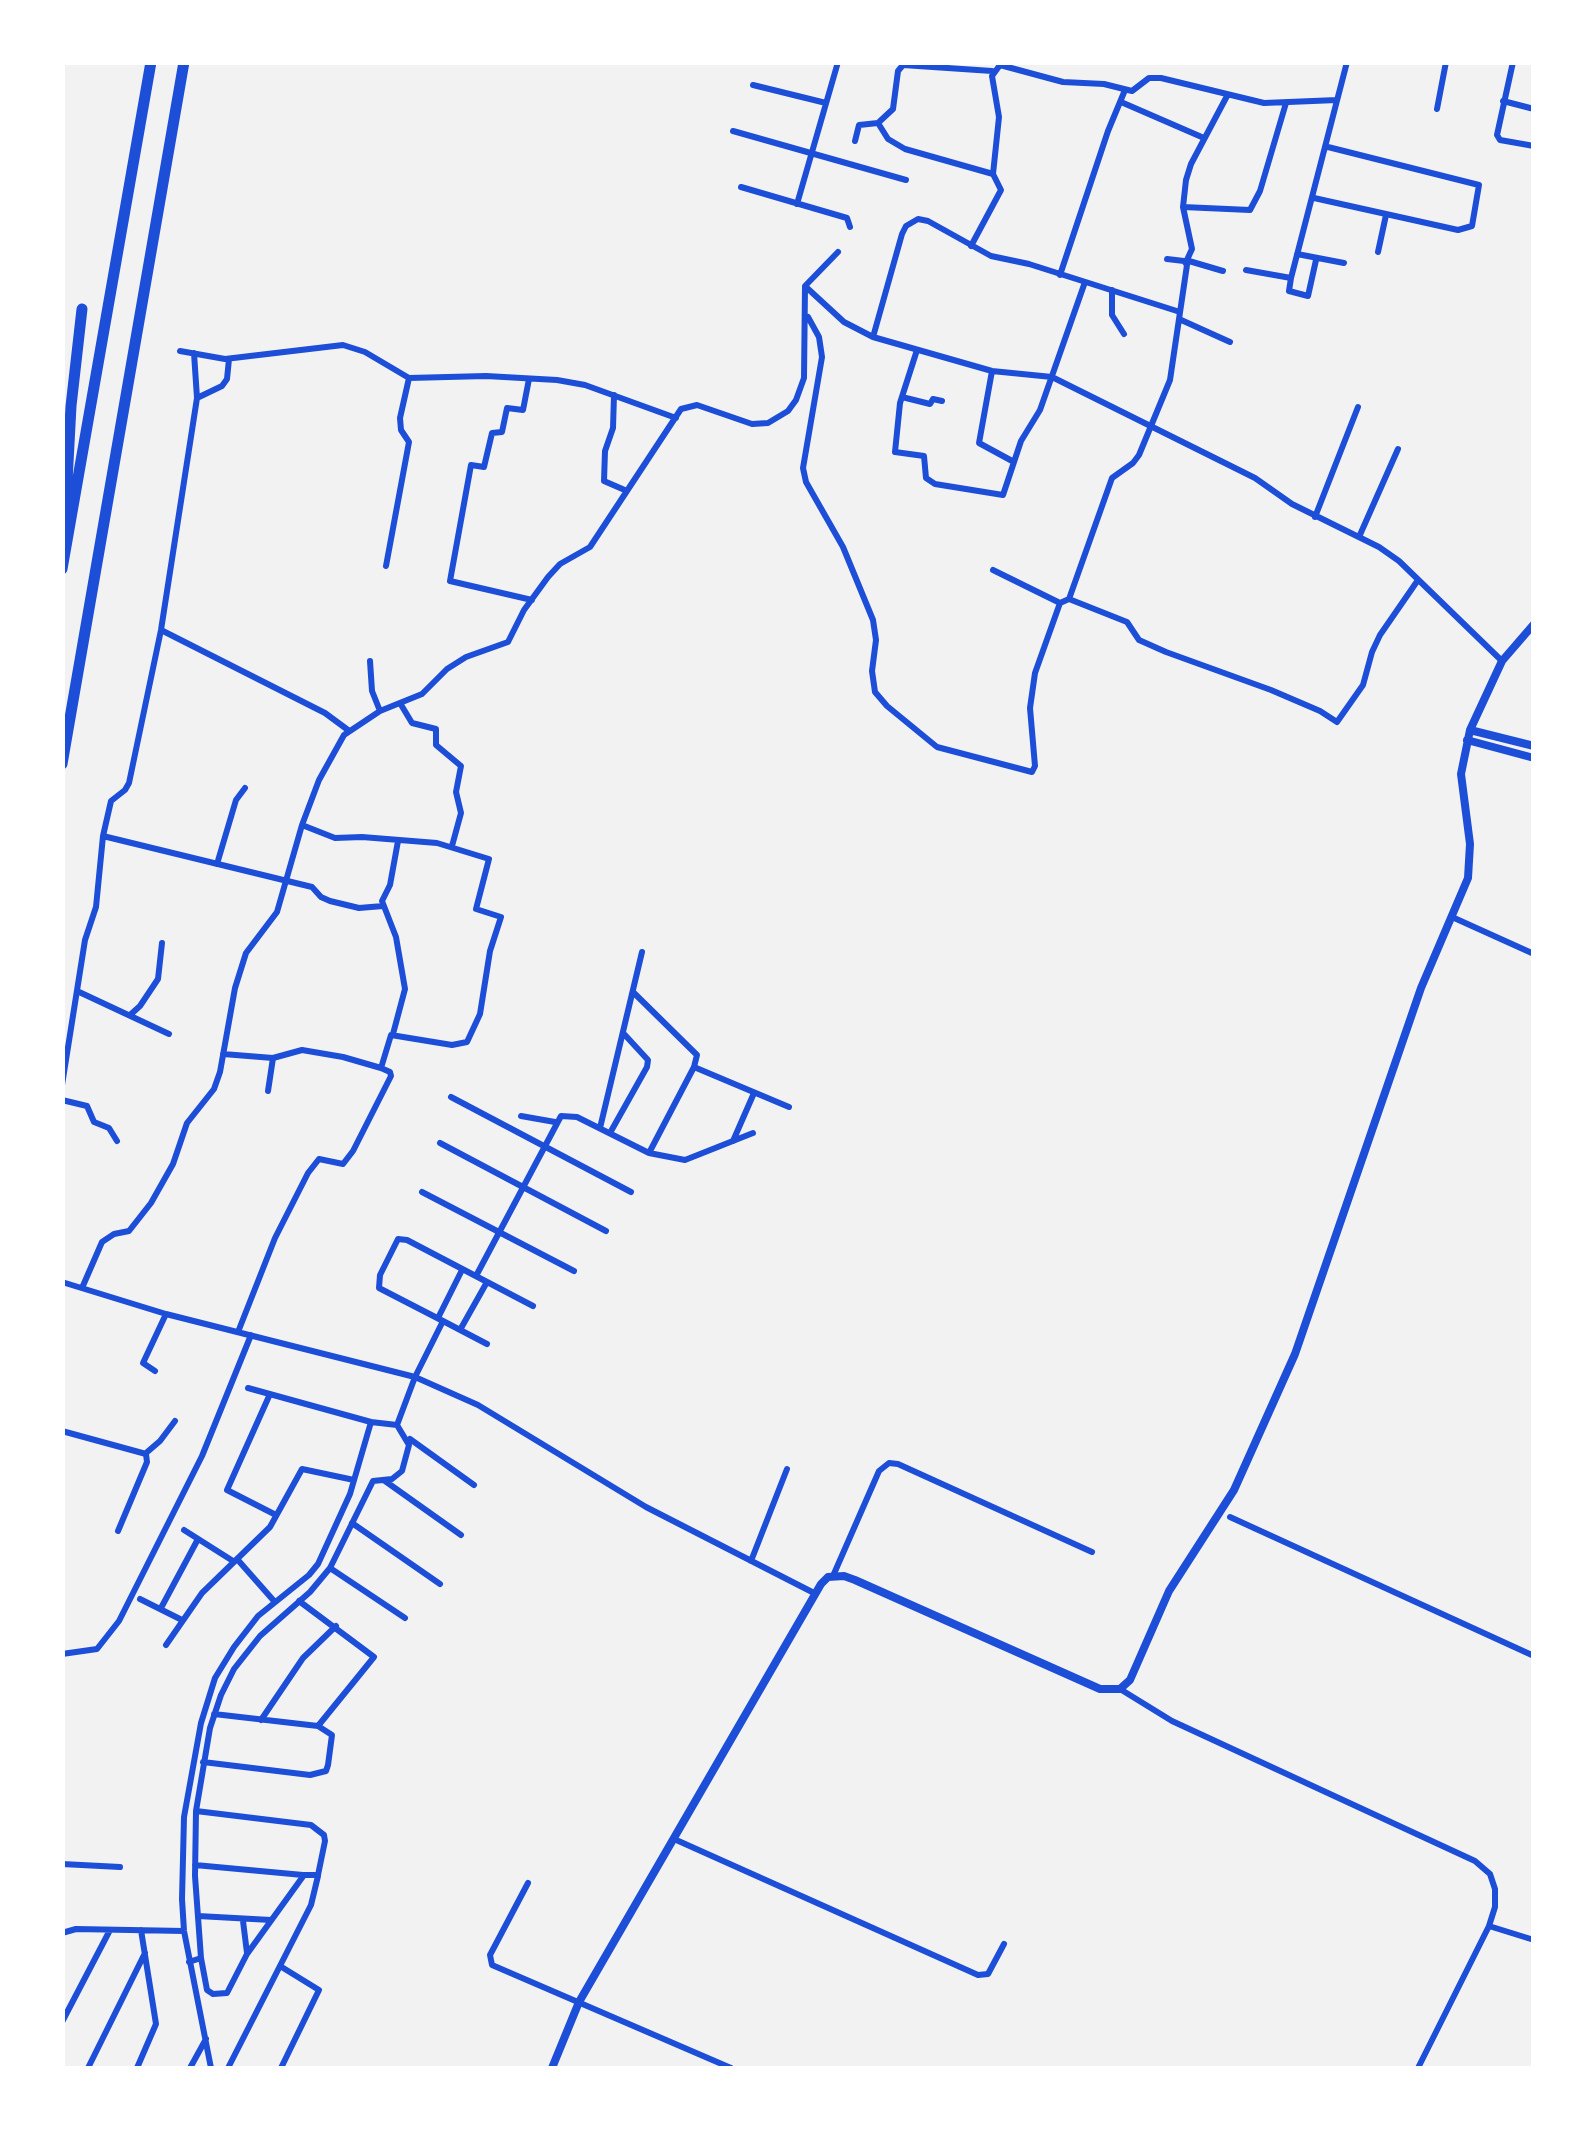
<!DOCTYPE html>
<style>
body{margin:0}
#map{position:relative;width:1596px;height:2131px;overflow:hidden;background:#f2f2f2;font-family:Mulish,sans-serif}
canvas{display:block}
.frame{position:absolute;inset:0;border:65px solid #fff;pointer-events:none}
</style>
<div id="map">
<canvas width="1596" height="2131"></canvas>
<div class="frame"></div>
</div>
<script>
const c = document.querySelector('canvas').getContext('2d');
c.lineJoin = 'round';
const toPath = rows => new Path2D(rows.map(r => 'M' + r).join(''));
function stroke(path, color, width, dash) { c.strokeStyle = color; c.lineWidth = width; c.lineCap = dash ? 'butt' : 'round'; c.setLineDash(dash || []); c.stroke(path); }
const minor = toPath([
 [1513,62,1497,135,1500,140,1534,146],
 [753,85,826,103],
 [1503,101,1534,109],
 [1121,102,1204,138],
 [1437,109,1446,62],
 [878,123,888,139,905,149,993,174],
 [733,131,906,180],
 [855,141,859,125,878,123,893,109,898,71,903,65,992,71],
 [741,187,847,218,850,227],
 [1314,198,1458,230,1472,226,1479,185,1328,147],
 [797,204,838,62],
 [1183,207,1250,210,1260,191,1286,103],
 [971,246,1001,190,993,174,999,117,992,76,1000,65,1063,82,1104,84,1132,91,1149,78,1161,78,1264,103,1337,100],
 [1378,252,1386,215],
 [1297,254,1344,263],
 [1189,261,1223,271],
 [1186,262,1192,249,1183,207,1186,180,1191,164,1227,96],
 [1246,270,1291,278,1347,62],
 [1060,275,1108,131,1125,90],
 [1291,278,1289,291,1308,296,1316,260],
 [806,287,844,322,873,337,992,371,1052,377,1255,478,1292,504,1379,547,1399,561,1502,661],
 [1112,290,1112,315,1124,334],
 [808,317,819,337,822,357,803,468,806,482,843,547,873,620,876,640,872,671,875,692,887,706,937,747,1032,772,1035,766,1030,708,1035,673,1060,603,1069,599,1112,478,1133,463,1139,455,1170,380,1187,265,1184,261,1167,259],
 [1179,319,1230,342],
 [873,337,902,234,906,226,918,219,928,221,991,256,1029,264,1180,312],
 [917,350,900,403,895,452,924,456,926,478,935,484,1003,495,1021,441,1040,410,1085,282],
 [180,351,225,359,343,345,365,352,409,378],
 [992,371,979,443,1014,462],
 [529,379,523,410,507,408,502,432,492,433,484,467,471,465,450,581,532,600],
 [614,395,613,428,605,451,604,481,627,491],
 [902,397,930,404,933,399,942,401],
 [197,398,222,386,227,379,229,359],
 [1315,517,1358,407],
 [1359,537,1398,449],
 [386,566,409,442,401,430,400,418,409,378,486,376,557,380,585,385,676,418],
 [993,570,1060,603],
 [1069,599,1127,622,1139,640,1166,652,1271,690,1320,711,1337,722,1363,685,1372,652,1380,635,1418,580],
 [161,630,325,713,348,730],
 [370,661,372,691,380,711],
 [400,703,412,723,436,729,436,745,461,766,456,792,461,813,452,846],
 [103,836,111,801,125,790,129,783,161,630,197,398,194,353],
 [217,864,236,800,245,788],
 [1452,917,1534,954],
 [77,991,169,1034],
 [130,1015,140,1006,158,979,162,943],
 [393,1034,405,989,396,937,382,901,390,885,398,841],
 [223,1054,273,1058,268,1091],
 [273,1058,302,1050,343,1057,381,1068],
 [694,1067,789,1107],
 [62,1085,85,940,96,907,103,836,312,887,321,897,330,901,359,908,383,906],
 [451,1097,631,1192],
 [62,1100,87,1106,94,1122,109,1128,117,1141],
 [521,1116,555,1122],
 [600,1128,642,952],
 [610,1133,647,1067,648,1060,625,1035],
 [733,1141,754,1093],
 [440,1143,606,1231],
 [649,1153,685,1160,753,1133],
 [422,1192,574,1271],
 [476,1276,561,1116,577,1117,649,1153,694,1067,697,1055,633,992],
 [62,1282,166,1314,415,1377,478,1405,646,1507,816,1594],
 [82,1288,102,1242,114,1234,129,1231,151,1203,173,1164,187,1123,214,1089,220,1072,235,988,246,953,277,912,302,825,319,780,344,735,380,711,422,694,447,669,466,657,508,642,524,610,548,577,560,564,590,547,681,409,697,405,752,424,768,423,788,411,796,400,804,378,805,286,838,252],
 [438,1318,462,1270],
 [443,1321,487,1344],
 [460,1330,487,1282],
 [238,1332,275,1238,308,1173,319,1159,343,1164,353,1151,391,1076,390,1072,381,1068,391,1035,452,1045,467,1042,480,1014,490,951,501,917,476,909,489,859,437,843,362,837,335,838,302,825],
 [155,1371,143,1363,166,1314],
 [248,1388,371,1422,397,1425,415,1377,443,1321,379,1288,380,1275,398,1239,407,1240,533,1306],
 [270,1394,227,1490,276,1515],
 [62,1431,146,1454,147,1462,118,1531],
 [410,1439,474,1485],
 [146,1453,160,1441,175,1421],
 [385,1481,461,1535],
 [1230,1517,1534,1656],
 [352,1523,440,1584],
 [184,1530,233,1561],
 [237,1559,274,1601],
 [751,1561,787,1469],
 [330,1568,405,1618],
 [833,1576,879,1471,889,1463,898,1464,1092,1552],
 [140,1599,182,1620],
 [299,1601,374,1657,318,1726],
 [161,1608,198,1539],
 [166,1645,202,1593,270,1527,302,1469,354,1480],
 [62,1654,97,1649,119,1621,202,1456,251,1335],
 [1120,1689,1172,1721,1475,1861,1490,1874,1495,1889,1495,1907,1489,1926,1418,2068],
 [261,1720,303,1658,336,1626],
 [203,1762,310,1775,326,1771,328,1765,332,1735,318,1726,214,1714],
 [196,1811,311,1825,324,1835,325,1841,318,1875,304,1875,247,1954,227,1993,213,1994,207,1990,201,1958],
 [674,1839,978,1975,988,1974,1004,1944],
 [62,1864,120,1867],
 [195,1865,303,1875],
 [528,1883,490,1955,492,1965,731,2068],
 [198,1916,271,1920],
 [243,1921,247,1953],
 [1489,1926,1534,1940],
 [62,1933,76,1929,184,1931],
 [189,1962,201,1958,195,1876,196,1811,210,1728,221,1695,234,1669,260,1636,310,1592,330,1568,373,1481,392,1479,402,1471,409,1445,397,1425],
 [280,1966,319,1990,281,2068],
 [62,2022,110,1930],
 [88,2068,145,1953],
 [137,2068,156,2024,141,1930],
 [190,2068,206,2039],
 [211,2068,184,1931,182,1899,184,1817,201,1723,215,1678,234,1647,258,1616,309,1575,318,1564,350,1494,371,1422],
 [228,2068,311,1905,318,1876]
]);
const tertiary = toPath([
 [1470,730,1534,746],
 [1467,740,1534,758],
 [552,2068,579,2002,821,1584,828,1577,844,1576,855,1580,1100,1689,1120,1689,1130,1680,1169,1591,1234,1490,1295,1354,1421,988,1468,878,1470,844,1461,774,1470,730,1502,661,1534,624]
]);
const motorway = toPath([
 [65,519,71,406,82,309],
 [62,569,151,62],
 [62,764,184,62]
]);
stroke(minor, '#1d4ed8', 6);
stroke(tertiary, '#1d4ed8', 8);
stroke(motorway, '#1d4ed8', 11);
</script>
